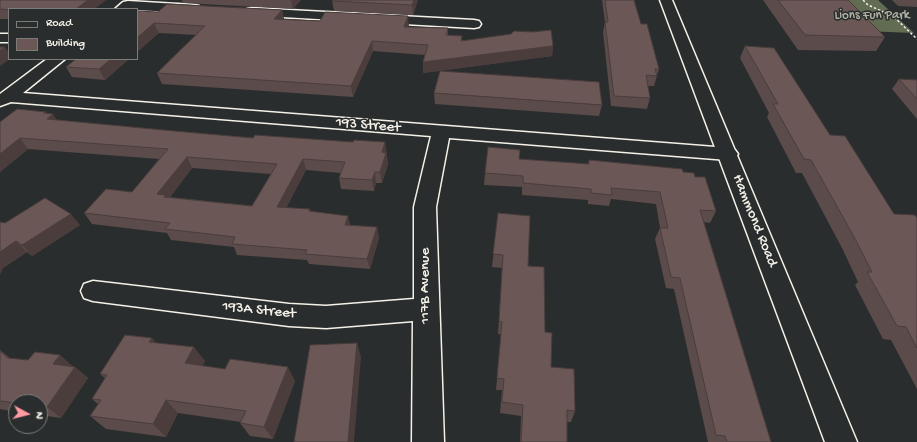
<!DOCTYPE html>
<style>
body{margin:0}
#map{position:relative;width:917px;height:442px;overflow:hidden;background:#2a2d2e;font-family:"Gochi Hand",sans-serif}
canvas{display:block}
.legend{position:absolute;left:8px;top:8px;width:130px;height:52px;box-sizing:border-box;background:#2a2d2e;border:1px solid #7b7b78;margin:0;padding:5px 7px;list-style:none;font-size:12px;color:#f4f1e8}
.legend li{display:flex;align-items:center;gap:8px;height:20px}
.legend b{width:20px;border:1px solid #7b7b78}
.north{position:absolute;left:8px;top:394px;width:40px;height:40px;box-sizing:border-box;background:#2a2d2e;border:1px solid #7b7b78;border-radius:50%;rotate:97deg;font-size:11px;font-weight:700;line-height:16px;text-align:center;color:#f4f1e8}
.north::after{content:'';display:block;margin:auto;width:14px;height:18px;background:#ff9aa2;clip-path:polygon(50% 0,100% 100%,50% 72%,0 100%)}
</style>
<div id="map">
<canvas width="917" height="442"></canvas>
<ul class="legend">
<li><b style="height:5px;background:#2a2d2e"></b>Road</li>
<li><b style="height:11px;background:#6a5756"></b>Building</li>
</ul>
<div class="north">N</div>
</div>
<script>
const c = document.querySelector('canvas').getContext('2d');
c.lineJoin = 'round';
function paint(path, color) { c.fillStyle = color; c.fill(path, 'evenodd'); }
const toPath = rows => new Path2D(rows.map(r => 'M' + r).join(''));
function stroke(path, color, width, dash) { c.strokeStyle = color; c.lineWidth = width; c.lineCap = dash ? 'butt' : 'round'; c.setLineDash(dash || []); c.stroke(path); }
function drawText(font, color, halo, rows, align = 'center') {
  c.font = font + ' "Gochi Hand",sans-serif'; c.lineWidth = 3; c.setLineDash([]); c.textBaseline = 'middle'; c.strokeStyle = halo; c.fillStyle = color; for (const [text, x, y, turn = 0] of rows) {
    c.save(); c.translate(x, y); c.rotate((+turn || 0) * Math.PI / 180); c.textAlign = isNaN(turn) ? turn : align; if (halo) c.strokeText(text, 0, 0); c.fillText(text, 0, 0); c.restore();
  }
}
const green = toPath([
 [835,0,878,0,914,33,864,31]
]);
const path = toPath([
 [863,0,868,5,893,16,917,39]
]);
const minor = toPath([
 [128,1,194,5,199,6,201,9,199,12,194,13,115,9,123,2,128,1],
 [252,8,474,20,479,21,481,24,479,27,474,28,247,15,245,12,247,9,252,8],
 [0,34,9,34,9,42,0,42,0,34],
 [47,59,65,59,23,93,728,148,735,150,738,154,735,158,728,160,449,138,436,207,444,442,412,442,413,321,326,328,289,326,93,301,84,298,81,291,84,284,93,281,289,304,326,306,414,299,414,207,431,136,11,102,0,106,0,94,47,59]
]);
const secondary = toPath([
 [660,0,672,0,857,442,825,442,660,0]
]);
const wall = toPath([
 [0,0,106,0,94,9,9,9,9,19,0,19],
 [182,0,301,0,293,9,183,3],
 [418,0,413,15,334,11,332,1],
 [602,0,634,0,641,24,659,69,654,86,648,86,650,98,647,109,611,106,603,32,605,22],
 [763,0,848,0,885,37,876,51,798,50],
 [892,0,917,0,917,7,898,6],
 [282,10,284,19,409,26,408,27,448,28,448,35,462,36,462,40,553,46,552,56,423,73,423,62,425,55,373,51,353,97,162,84,157,73,196,35,159,33,137,52,158,12],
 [745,46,830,135,894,214,917,218,917,389,891,340,883,339,855,285,858,282,842,248,802,173,796,173,767,117,769,113,740,58],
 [129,59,105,80,72,77,66,67],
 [899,79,917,80,917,119,892,89],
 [434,93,602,105,599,116,435,104],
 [46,112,47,114,57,120,174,131,253,138,353,142,385,142,388,164,382,183,376,183,374,191,341,189,339,178,341,173,306,170,286,208,310,209,311,212,350,225,377,227,379,238,370,269,309,264,307,260,237,255,234,247,171,240,167,233,92,224,84,213,132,192,159,159,28,149,0,172,0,122],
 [192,168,271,174,252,206,170,197],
 [519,159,588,164,589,160,683,172,695,177,716,211,710,223,704,222,771,442,708,442,674,289,666,288,655,239,660,228,656,204,611,199,609,206,588,204,588,200,522,195,522,187,484,185,485,173],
 [498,213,528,266,545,332,551,367,575,411,571,422,567,422,567,442,520,442,521,416,500,413,502,390,496,390,501,334,498,334,502,268,492,267],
 [5,223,80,225,32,256,27,252,3,268],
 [152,338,156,343,205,361,202,366,295,381,273,439,250,436,240,423,241,422,178,413,166,437,106,429,90,416,98,404,92,399,105,378,100,374],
 [0,350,10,358,28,360,60,355,72,366,75,367,88,378,61,418,40,415,40,402,16,402,16,412,0,409]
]);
const shadedWall = toPath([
 [88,0,106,0,94,9,76,9],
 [291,0,301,0,293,9],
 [414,0,418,0,413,15,412,5],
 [282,10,284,19,274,19],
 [408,16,409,26,405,37,404,27],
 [154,23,159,33,137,52,137,38],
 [372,41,373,51,353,97,351,86],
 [553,46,552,56,423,73,423,62],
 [5,47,9,53,9,59,10,59,0,66,0,51],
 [111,59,129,59,105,80,99,69],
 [46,112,50,117,53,114,60,125,55,130,44,113],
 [20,138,28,149,0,172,0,154],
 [385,142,388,164,382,183,380,172,382,152],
 [187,157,192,168,168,200,157,194],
 [303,159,306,170,281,218,277,207],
 [375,172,376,183,374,191,372,180],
 [71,214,80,225,32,256,22,245],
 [348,216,351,227,345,225],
 [377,227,379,238,370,269,367,259],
 [16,241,27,252,3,268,0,275,0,252],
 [152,338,163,353,149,342],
 [357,343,361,357,354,442,348,442],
 [194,347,205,361,196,378,185,363],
 [60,355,73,367,53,364],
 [75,367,88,378,61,418,47,407],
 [288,367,295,381,273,439,264,427],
 [166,400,178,413,166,437,153,424]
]);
const building = toPath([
 [0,0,88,0,76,9,9,9,9,10,0,9,0,0],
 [333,0,414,0,412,5,332,1,333,0],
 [605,0,634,0,641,24,647,24,659,69,655,69,657,76,646,75,650,98,614,96,605,22,608,22,605,0],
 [778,0,848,0,885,37,805,35,778,0],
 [167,4,282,10,274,19,320,21,325,12,408,16,404,27,448,28,446,35,462,36,461,41,511,34,514,31,532,32,551,30,553,46,423,62,428,45,372,41,351,86,157,73,205,26,154,23,137,38,137,11,158,12,167,4],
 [745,46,774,48,830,135,845,136,894,214,915,215,917,218,917,348,906,327,897,326,867,272,872,272,853,235,811,160,804,159,773,104,778,104,745,46],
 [0,47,5,47,0,51,0,47],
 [76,59,111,59,99,69,66,67,76,59],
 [440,71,599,82,602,105,434,93,440,71],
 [899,79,917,80,917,99,899,79],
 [17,109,46,112,44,113,53,114,47,119,174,131,253,138,255,135,353,142,354,140,385,142,382,152,386,153,380,172,375,172,372,180,339,178,345,162,303,159,277,207,310,209,309,211,348,216,345,225,377,227,367,259,305,254,307,250,232,244,235,237,165,229,170,223,84,213,106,189,132,192,168,149,20,138,0,154,0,122,17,109],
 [187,157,277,164,252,206,164,197,165,195,157,194,187,157],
 [488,147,520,150,519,159,589,164,589,160,682,169,683,172,694,173,695,177,705,177,716,211,700,210,771,442,727,442,725,436,716,435,680,278,671,277,660,228,668,228,660,192,611,188,612,195,591,193,591,189,523,183,523,176,485,173,488,147],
 [45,198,71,214,22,245,16,241,0,252,0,222,5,223,45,198],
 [498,213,530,216,528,266,544,267,545,332,552,333,551,367,574,369,575,411,567,410,567,442,521,442,523,405,502,402,504,379,497,378,502,322,499,321,503,255,493,254,498,213],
 [125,335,152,338,149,342,194,347,185,363,225,369,230,359,288,367,264,427,240,423,246,411,166,400,153,424,90,416,101,400,92,399,107,375,100,374,125,335],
 [357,343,348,442,294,442,310,345,357,343],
 [0,351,8,358,28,360,35,352,60,355,53,364,75,367,47,407,40,406,40,402,16,402,16,403,0,401,0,351]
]);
const farParknames = [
 ["Lions Fun Park",872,16]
];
const streetNames = [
 ["193 Street",368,126,5],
 ["Hammond Road",754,221,68],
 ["117B Avenue",426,286,-90],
 ["193A Street",259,311,6]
];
paint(green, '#626c53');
stroke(minor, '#f4f1e8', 3);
stroke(secondary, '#f4f1e8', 3);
stroke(path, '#f4f1e8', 1.5, [2.5, 2]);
paint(minor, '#2a2d2e');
paint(secondary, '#2a2d2e');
paint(wall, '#5b4b4a');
paint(shadedWall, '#4a3d3c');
paint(building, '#6a5756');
stroke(building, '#4a3d3c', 1);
drawText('13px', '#b2b5a5', '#2a2d2e', farParknames);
drawText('15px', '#f4f1e8', '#2a2d2e', streetNames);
</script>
